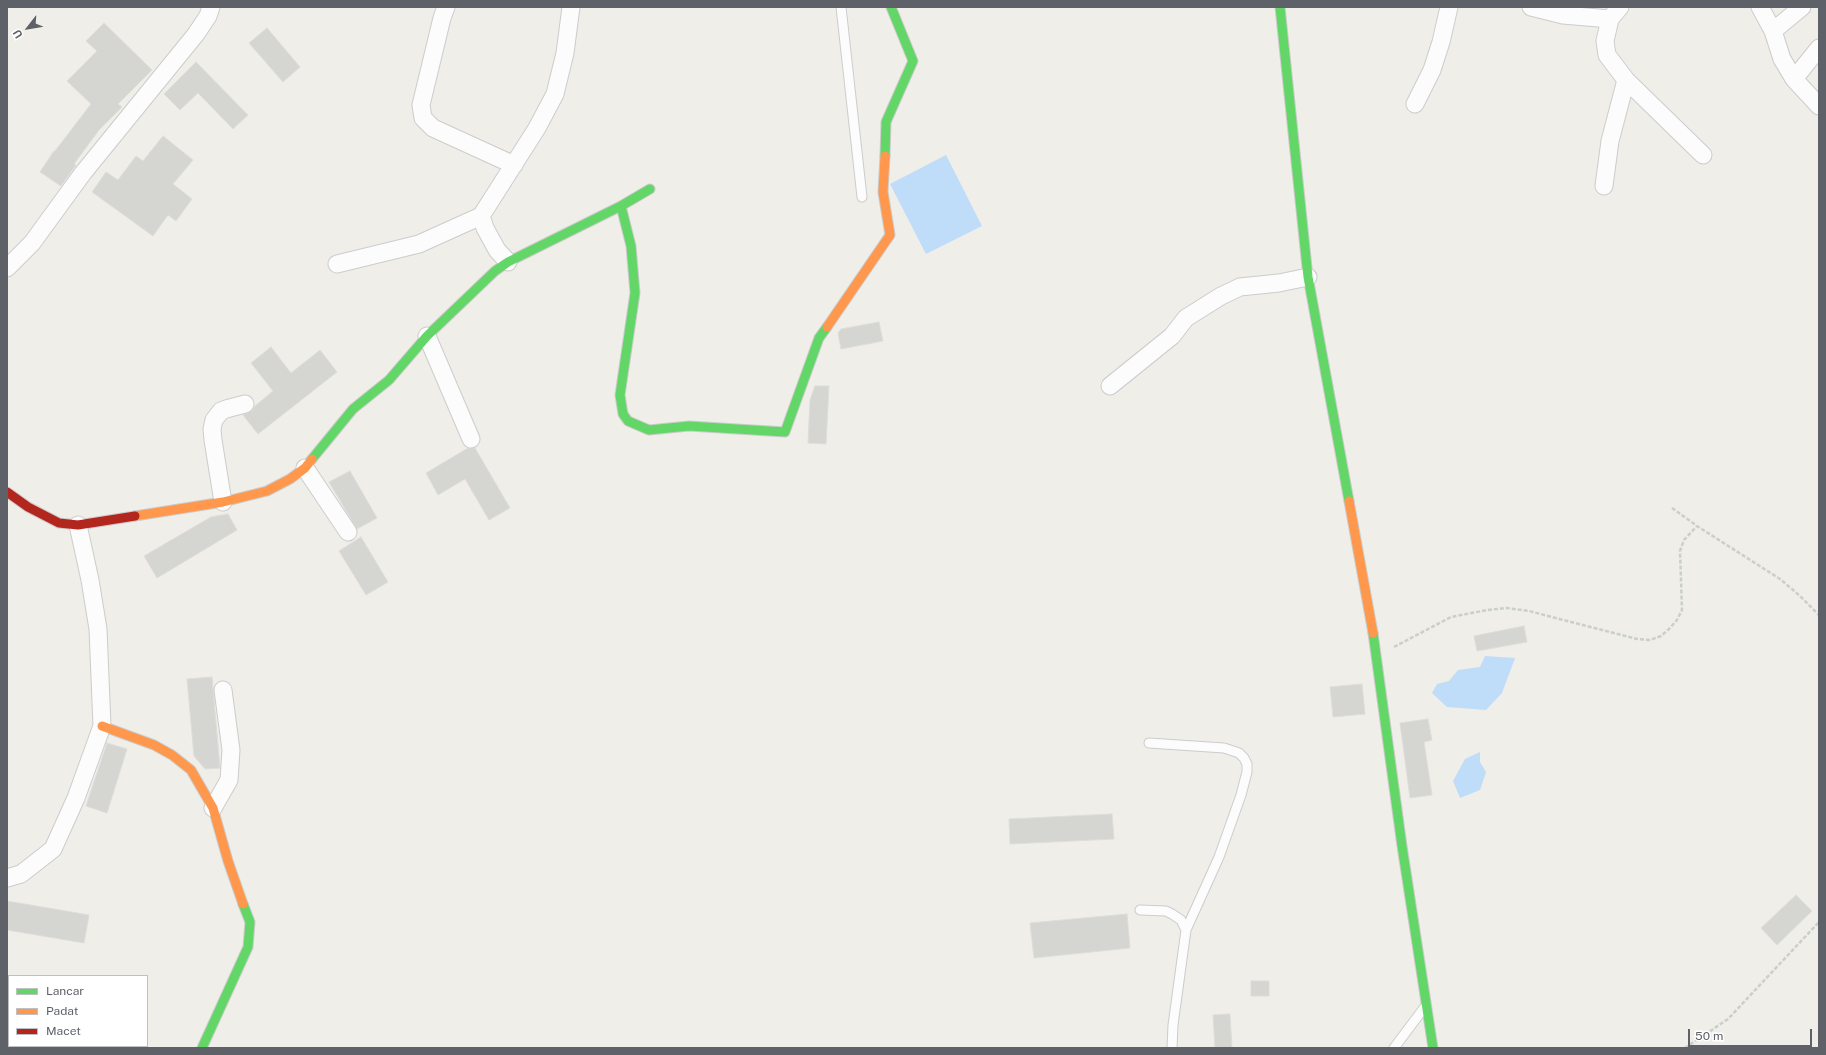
<!DOCTYPE html>
<style>
body{margin:0}
#map{position:relative;width:1826px;height:1055px;overflow:hidden;background:#efeee9;font-family:"Public Sans",sans-serif}
canvas{display:block}
.frame{position:absolute;inset:0;border:8px solid #5e6268;pointer-events:none}
.legend{position:absolute;left:8px;top:975px;width:140px;height:72px;box-sizing:border-box;background:#fff;border:1px solid #bfc0c3;margin:0;padding:5px 7px;list-style:none;font-size:12px;color:#5e6268}
.legend li{display:flex;align-items:center;gap:8px;height:20px}
.legend b{width:20px;border:1px solid #bfc0c3}
.north{position:absolute;left:8px;top:8px;width:40px;height:40px;-webkit-text-stroke:3px #fff;paint-order:stroke;rotate:239deg;font-size:11px;font-weight:700;line-height:16px;text-align:center;color:#5e6268}
.north::after{content:'';display:block;margin:auto;width:14px;height:18px;background:#5e6268;clip-path:polygon(50% 0,100% 100%,50% 72%,0 100%)}
.scale{position:absolute;left:1688px;top:1029px;width:124px;height:18px;box-sizing:border-box;border:2px solid #5e6268;border-top:0;padding-left:5px;font-size:12px;line-height:14px;white-space:nowrap;color:#5e6268;-webkit-text-stroke:3px #fff;paint-order:stroke}
</style>
<div id="map">
<canvas width="1826" height="1055"></canvas>
<div class="frame"></div>
<ul class="legend">
<li><b style="height:5px;background:#63d668"></b>Lancar</li>
<li><b style="height:5px;background:#ff974d"></b>Padat</li>
<li><b style="height:5px;background:#b3261e"></b>Macet</li>
</ul>
<div class="north">U</div>
<div class="scale">50 m</div>
</div>
<script>
const c = document.querySelector('canvas').getContext('2d');
c.lineJoin = 'round';
function paint(path, color) { c.fillStyle = color; c.fill(path, 'evenodd'); }
const toPath = rows => new Path2D(rows.map(r => 'M' + r).join(''));
function stroke(path, color, width, dash) { c.strokeStyle = color; c.lineWidth = width; c.lineCap = dash ? 'butt' : 'round'; c.setLineDash(dash || []); c.stroke(path); }
const water = toPath([
 [946,155,982,226,926,254,890,184],
 [1485,656,1515,658,1502,693,1486,710,1447,707,1432,693,1437,684,1449,681,1458,670,1480,667],
 [1480,752,1480,762,1486,772,1480,790,1460,798,1453,781,1465,759]
]);
const building = toPath([
 [104,23,152,70,118,104,122,107,99,130,74,164,76,165,61,186,40,172,54,151,55,151,91,104,67,81,97,51,86,41,104,23],
 [267,28,300,67,283,82,249,43,267,28],
 [196,62,248,115,233,129,198,93,180,110,164,94,196,62],
 [163,136,193,160,173,184,192,199,176,221,168,215,153,236,92,192,106,172,118,180,136,156,143,161,163,136],
 [879,322,883,341,841,349,838,333,841,329,879,322],
 [271,347,291,373,320,350,337,372,258,434,243,415,252,411,255,406,273,391,251,363,271,347],
 [815,386,829,386,826,444,808,443,810,400,815,386],
 [468,448,475,448,510,508,489,520,465,479,438,495,426,473,468,448],
 [350,471,377,518,357,529,329,482,350,471],
 [228,514,237,530,157,578,144,556,211,517,228,514],
 [361,537,388,582,366,595,339,551,361,537],
 [1524,626,1527,642,1477,651,1474,636,1524,626],
 [212,677,220,768,205,769,194,756,187,679,212,677],
 [1362,684,1365,714,1333,717,1330,687,1362,684],
 [1428,719,1432,740,1424,742,1432,795,1410,798,1400,723,1428,719],
 [107,743,127,749,107,813,86,806,107,743],
 [1112,814,1114,839,1010,844,1009,819,1112,814],
 [1796,895,1812,911,1777,945,1761,928,1796,895],
 [7,901,89,915,84,943,7,930,7,901],
 [1127,914,1130,948,1034,958,1030,923,1127,914],
 [1251,981,1269,981,1269,996,1251,996,1251,981],
 [1230,1014,1232,1048,1215,1048,1213,1015,1230,1014]
]);
const path = toPath([
 [1672,508,1697,526,1780,579,1799,595,1819,615],
 [1394,647,1451,617,1487,610,1507,608,1529,611,1637,639,1650,640,1661,636,1669,629,1677,620,1682,610,1680,551,1684,540,1697,526],
 [1685,1048,1728,1019,1819,922]
]);
const lane = toPath([
 [841,7,862,197],
 [1149,743,1224,748,1239,753,1244,758,1247,764,1247,772,1241,795,1219,857,1186,930],
 [1140,910,1166,911,1172,914,1181,920,1186,930,1173,1025,1172,1048],
 [1394,1048,1424,1008]
]);
const street = toPath([
 [446,7,442,18,421,105,423,118,433,128,514,165],
 [1531,7,1563,15,1610,19,1620,7],
 [1760,7,1773,31,1782,59,1794,79,1819,106],
 [1610,19,1605,41,1607,55,1626,80,1703,155],
 [1773,31,1802,7],
 [1794,79,1819,48],
 [1415,104,1432,70,1441,42,1449,7],
 [1604,186,1610,141,1626,80],
 [508,262,497,250,485,228,481,216,537,128,555,94,565,53,571,7],
 [337,264,419,244,481,216],
 [7,268,32,243,83,173,196,34,208,16,211,7],
 [427,336,471,439],
 [1110,386,1172,336,1186,318,1221,296,1240,287,1279,283,1308,277],
 [305,468,348,532],
 [223,502,213,440,212,429,214,420,221,411,226,409,245,404],
 [213,808,229,780,231,750,223,690],
 [7,878,21,874,53,849,76,798,102,726,98,629,90,580,78,525]
]);
const fast = toPath([
 [1280,7,1308,277,1349,501],
 [885,156,886,122,913,61,891,7],
 [621,206,631,246,635,293,620,395,623,414,628,421,649,430,689,426,785,432,819,338,827,327],
 [312,459,353,409,389,380,427,336,495,271,508,262,621,206,650,189],
 [1373,633,1402,846,1433,1048],
 [202,1048,248,947,250,922,243,904]
]);
const slow = toPath([
 [827,327,890,235,883,192,885,156],
 [1349,501,1373,633],
 [135,516,223,502,267,491,290,479,305,468,312,459],
 [102,726,154,745,172,755,191,770,213,808,228,861,243,904]
]);
const jam = toPath([
 [7,492,28,507,59,523,78,525,135,516]
]);
paint(water, '#bfdcf8');
paint(building, '#d5d5d2');
stroke(building, '#deddd8', 1);
stroke(lane, '#ccc', 11);
stroke(street, '#ccc', 19);
stroke(fast, '#cbcbca', 11);
stroke(slow, '#cbcbca', 11);
stroke(jam, '#cbcbca', 11);
stroke(path, '#cacfcb', 2.5, [4, 2]);
stroke(lane, '#fdfcfc', 9);
stroke(street, '#fdfcfc', 17);
stroke(fast, '#63d668', 9);
stroke(slow, '#ff974d', 9);
stroke(jam, '#b3261e', 9);
</script>
